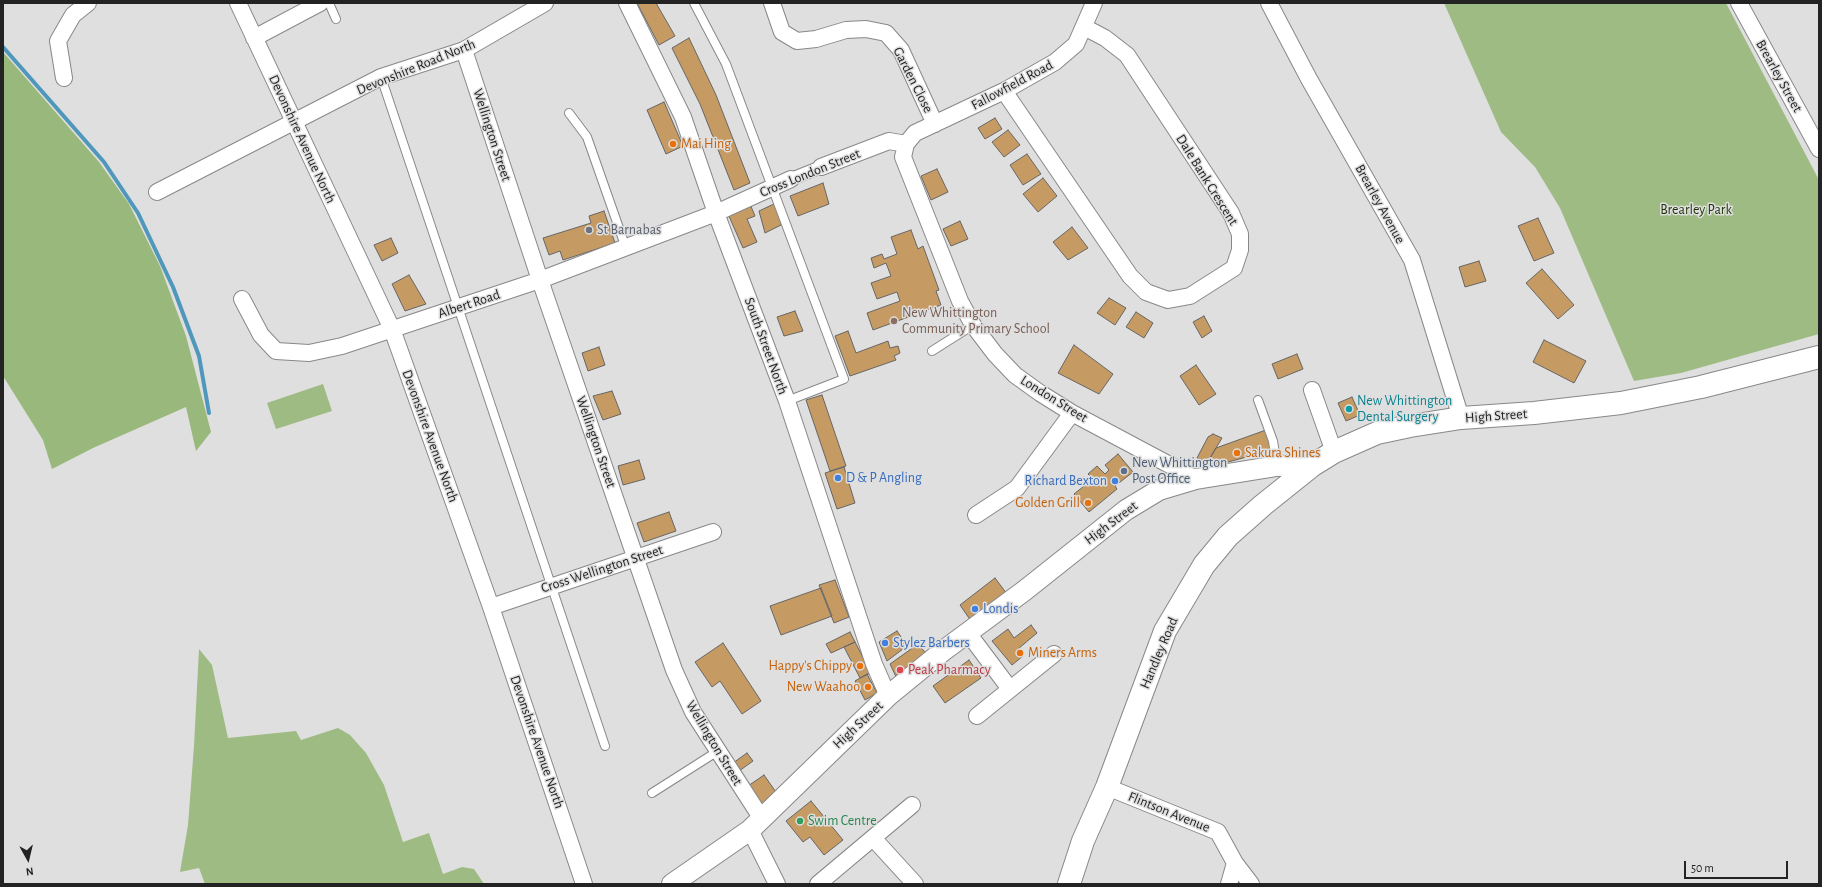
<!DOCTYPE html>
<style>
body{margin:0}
#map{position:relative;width:1822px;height:887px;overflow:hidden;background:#dfdfe0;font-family:"Alegreya Sans",sans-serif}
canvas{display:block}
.frame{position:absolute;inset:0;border:4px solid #232324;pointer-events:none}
.north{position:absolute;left:8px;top:839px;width:40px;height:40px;-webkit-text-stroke:3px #dfdfe0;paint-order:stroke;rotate:172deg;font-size:11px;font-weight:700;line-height:16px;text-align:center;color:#232324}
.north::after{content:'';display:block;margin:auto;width:14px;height:18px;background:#232324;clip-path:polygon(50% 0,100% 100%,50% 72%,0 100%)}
.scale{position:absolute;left:1684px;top:861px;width:104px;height:18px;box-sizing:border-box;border:2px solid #232324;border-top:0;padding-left:5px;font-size:12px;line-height:14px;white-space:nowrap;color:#232324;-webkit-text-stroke:3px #dfdfe0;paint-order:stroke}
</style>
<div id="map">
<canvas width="1822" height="887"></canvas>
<div class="frame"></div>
<div class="north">N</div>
<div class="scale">50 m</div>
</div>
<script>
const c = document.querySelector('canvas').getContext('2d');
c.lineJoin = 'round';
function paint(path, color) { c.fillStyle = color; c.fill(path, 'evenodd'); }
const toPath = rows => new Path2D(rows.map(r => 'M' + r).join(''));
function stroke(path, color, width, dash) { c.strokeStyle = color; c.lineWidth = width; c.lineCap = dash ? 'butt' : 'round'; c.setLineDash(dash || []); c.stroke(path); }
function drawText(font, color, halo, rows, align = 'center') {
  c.font = font + ' "Alegreya Sans",sans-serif'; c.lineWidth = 3; c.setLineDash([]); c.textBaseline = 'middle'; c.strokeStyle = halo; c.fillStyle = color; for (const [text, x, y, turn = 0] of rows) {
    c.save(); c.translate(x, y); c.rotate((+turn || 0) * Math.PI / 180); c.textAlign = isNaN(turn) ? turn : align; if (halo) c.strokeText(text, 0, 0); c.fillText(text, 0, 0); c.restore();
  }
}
const green = toPath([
 [1444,3,1726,3,1819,180,1819,334,1681,373,1634,381,1560,208,1535,167,1501,132],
 [323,384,332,411,276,429,267,403],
 [199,649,212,665,228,738,296,731,301,740,338,728,350,735,366,753,384,785,403,842,429,833,443,874,462,867,474,869,484,884,205,884,199,868,180,872,188,825,194,746]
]);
const forest = toPath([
 [3,52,99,162,129,204,160,266,186,336,211,432,196,451,186,407,93,448,52,469,43,440,3,376]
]);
const stream = toPath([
 [3,47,104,162,138,213,173,287,199,356,209,413]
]);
const building = toPath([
 [637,3,656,3,675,36,659,45,637,3],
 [689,38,716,95,750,183,734,190,700,104,672,48,689,38],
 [664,102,683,146,666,154,647,110,664,102],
 [995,118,1002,129,985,139,978,128,995,118],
 [1008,130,1020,145,1004,157,992,142,1008,130],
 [1027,154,1041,174,1023,185,1010,165,1027,154],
 [937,169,948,192,931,200,921,176,937,169],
 [1043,178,1057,196,1038,212,1023,194,1043,178],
 [823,183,829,204,798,216,790,196,823,183],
 [776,203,783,224,765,233,759,211,776,203],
 [750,204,755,216,747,219,757,242,743,248,728,214,750,204],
 [604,211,615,243,563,260,560,251,549,255,543,238,591,223,589,216,604,211],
 [1538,218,1554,253,1534,261,1518,226,1538,218],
 [960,221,968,239,951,246,943,229,960,221],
 [1072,227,1088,248,1068,260,1053,242,1072,227],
 [911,230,918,249,923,246,939,290,936,291,941,305,873,330,867,313,900,301,897,292,877,299,871,283,891,276,886,263,874,268,871,258,882,254,884,259,897,254,891,237,911,230],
 [391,238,398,253,382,261,374,245,391,238],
 [1479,261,1486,281,1465,287,1459,267,1479,261],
 [1542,269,1574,305,1558,319,1526,283,1542,269],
 [409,275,426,304,405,311,392,284,409,275],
 [1109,298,1126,308,1115,325,1097,313,1109,298],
 [795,311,803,331,784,336,777,317,795,311],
 [1136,312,1153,323,1144,338,1126,327,1136,312],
 [1204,316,1212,331,1202,338,1193,322,1204,316],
 [848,331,856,353,888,341,890,348,898,346,900,353,894,356,896,360,850,376,835,336,848,331],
 [1544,340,1586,361,1574,383,1533,362,1544,340],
 [1074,345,1113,374,1099,394,1058,373,1074,345],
 [599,347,605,365,588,371,582,353,599,347],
 [1297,354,1303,369,1278,379,1272,364,1297,354],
 [1196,365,1216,394,1199,405,1180,376,1196,365],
 [612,391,621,414,603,420,593,396,612,391],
 [822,395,846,466,830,471,806,400,822,395],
 [1352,397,1360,415,1346,421,1338,403,1352,397],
 [1266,430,1273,450,1213,466,1207,463,1216,448,1266,430],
 [1213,434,1222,438,1207,463,1197,458,1208,437,1213,434],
 [1118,454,1133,472,1115,486,1117,489,1089,512,1074,494,1093,479,1088,474,1097,466,1105,474,1109,470,1105,465,1118,454],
 [639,460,645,479,623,485,618,466,639,460],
 [844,467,855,503,837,509,825,473,844,467],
 [669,512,676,531,644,542,637,523,669,512],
 [995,578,1007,594,971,621,960,605,995,578],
 [835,580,849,617,834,623,819,585,835,580],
 [821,588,832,616,781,635,770,606,821,588],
 [1031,625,1037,633,1018,649,1023,656,1012,665,992,641,1008,629,1014,638,1031,625],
 [897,631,907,646,887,661,879,642,897,631],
 [850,632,855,642,831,653,826,644,850,632],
 [855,642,871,673,860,678,844,647,855,642],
 [723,643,761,701,742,714,720,681,712,687,695,662,723,643],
 [918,644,929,657,898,681,890,664,918,644],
 [969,660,981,678,945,703,933,686,969,660],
 [867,674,877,693,865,700,855,681,867,674],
 [747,753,753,761,739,771,733,763,747,753],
 [764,775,778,795,762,807,748,786,764,775],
 [811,801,843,840,824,855,810,837,803,842,786,821,811,801]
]);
const service = toPath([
 [329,3,336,19],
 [694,3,726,64,844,379,787,401],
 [381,77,605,746],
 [569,113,587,137,626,248],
 [932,351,973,325],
 [1258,400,1273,441,1277,466],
 [652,793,718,751]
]);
const pedestrian = toPath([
 [791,179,821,167]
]);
const minor = toPath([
 [238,3,392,329,491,607,584,884],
 [627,3,683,117,716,213,787,401,874,664,888,696],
 [772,3,782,32,797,41,816,39,846,30,866,29,886,33,901,50,935,124],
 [1094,3,1076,44,1055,62,1004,91,915,133,906,144,903,157,960,301,973,325,995,354,1015,375,1040,393,1072,413,1196,479],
 [1269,3,1309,79,1412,260,1461,418],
 [1739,3,1819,149],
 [254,38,320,3],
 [464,50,540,280,674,670,693,712,762,819],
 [64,78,58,41,73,15,88,3],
 [1004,91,1130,276,1146,292,1168,300,1190,296,1234,268,1240,250,1240,234,1231,213,1127,55,1105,38,1084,27],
 [821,167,889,141,906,144],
 [157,192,381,77,464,50,545,3],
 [242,299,261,335,276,351,309,353,342,346,540,280,716,213,791,179],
 [1312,390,1334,452],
 [976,515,1017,488,1072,413],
 [491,607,713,532],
 [968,633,1010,689],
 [977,716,1054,654],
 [1107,787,1218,832,1235,863,1251,884],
 [750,830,777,884],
 [873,838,915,884],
 [818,884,912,805],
 [1229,884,1235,863]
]);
const tertiary = toPath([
 [672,884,750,830,888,696,943,651,1024,591,1126,510,1159,490,1196,479,1277,466,1313,465]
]);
const secondary = toPath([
 [1069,884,1083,841,1107,787,1165,631,1204,565,1228,536,1263,505,1313,465,1334,452,1377,433,1410,426,1461,418,1534,413,1621,403,1701,387,1819,357]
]);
const markers = [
 [673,144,4,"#e8710a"],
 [589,230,4,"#6b7280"],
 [894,321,4,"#8d6e63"],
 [1349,409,4,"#0f9aa8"],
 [1237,453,4,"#e8710a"],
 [1124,471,4,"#5c6f8a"],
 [838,478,4,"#3f7fe0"],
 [1115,481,4,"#3f7fe0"],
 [1088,503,4,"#e8710a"],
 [975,609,4,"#3f7fe0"],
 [885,643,4,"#3f7fe0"],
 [1020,653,4,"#e8710a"],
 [860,666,4,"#e8710a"],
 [900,670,4,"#e0444e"],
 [868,687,4,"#e8710a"],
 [800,821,4,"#2e9e5b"]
];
const streetNames = [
 ["Devonshire Road North",416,67,-22],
 ["Brearley Street",1779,76,61],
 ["Garden Close",913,80,63],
 ["Fallowfield Road",1012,85,-28],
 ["Wellington Street",492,135,72],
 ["Devonshire Avenue North",302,139,65],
 ["Cross London Street",810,173,-22],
 ["Dale Bank Crescent",1207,180,58],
 ["Brearley Avenue",1380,204,61],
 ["Albert Road",469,304,-18],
 ["South Street North",766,346,70],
 ["London Street",1054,399,32],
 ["High Street",1496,416,-4],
 ["Devonshire Avenue North",430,436,70],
 ["Wellington Street",596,442,71],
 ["High Street",1111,523,-37],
 ["Cross Wellington Street",602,569,-18],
 ["Handley Road",1159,653,-67],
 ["High Street",858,725,-43],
 ["Devonshire Avenue North",537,742,71],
 ["Wellington Street",714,743,59],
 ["Flintson Avenue",1169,812,22]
];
const foodNames = [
 ["Mai Hing",681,144],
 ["Sakura Shines",1245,453],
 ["Golden Grill",1080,503,"right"],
 ["Miners Arms",1028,653],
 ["Happy's Chippy",852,666,"right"],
 ["New Waahoo",860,687,"right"]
];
const parkNames = [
 ["Brearley Park",1696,210]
];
const worshipNames = [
 ["St Barnabas",597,230]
];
const educationNames = [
 ["New Whittington",902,313],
 ["Community Primary School",902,329]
];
const cultureNames = [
 ["New Whittington",1357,401],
 ["Dental Surgery",1357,417]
];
const serviceNames = [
 ["New Whittington",1132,463],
 ["Post Office",1132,479]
];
const shopNames = [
 ["D & P Angling",846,478],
 ["Richard Bexton",1107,481,"right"],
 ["Londis",983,609],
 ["Stylez Barbers",893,643]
];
const healthNames = [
 ["Peak Pharmacy",908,670]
];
const leisureNames = [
 ["Swim Centre",808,821]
];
paint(green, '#9ebb83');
paint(forest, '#99b87b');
stroke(stream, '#4f98bb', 4);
paint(building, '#c69b63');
stroke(building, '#666564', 1);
stroke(service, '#888889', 10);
stroke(pedestrian, '#888889', 14);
stroke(minor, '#888889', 18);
stroke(tertiary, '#888889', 22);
stroke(secondary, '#888889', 24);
stroke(service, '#fff', 8);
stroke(pedestrian, '#fff', 12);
stroke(minor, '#fff', 16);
stroke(tertiary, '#fff', 20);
stroke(secondary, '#fff', 22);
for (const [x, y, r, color] of markers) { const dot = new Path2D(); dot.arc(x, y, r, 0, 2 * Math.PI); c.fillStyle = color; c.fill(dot); stroke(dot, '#dfdfe0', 1.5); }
drawText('14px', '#232324', '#dfdfe0', streetNames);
drawText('14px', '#c56008', '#dfdfe0', foodNames, 'left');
drawText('14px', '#1e3104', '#dfdfe0', parkNames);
drawText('14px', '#5b616d', '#dfdfe0', worshipNames, 'left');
drawText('14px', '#785e54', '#dfdfe0', educationNames, 'left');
drawText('14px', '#0d838f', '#dfdfe0', cultureNames, 'left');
drawText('14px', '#4e5e75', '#dfdfe0', serviceNames, 'left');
drawText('14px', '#366cbe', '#dfdfe0', shopNames, 'left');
drawText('14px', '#be3a42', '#dfdfe0', healthNames, 'left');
drawText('14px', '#27864d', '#dfdfe0', leisureNames, 'left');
</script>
